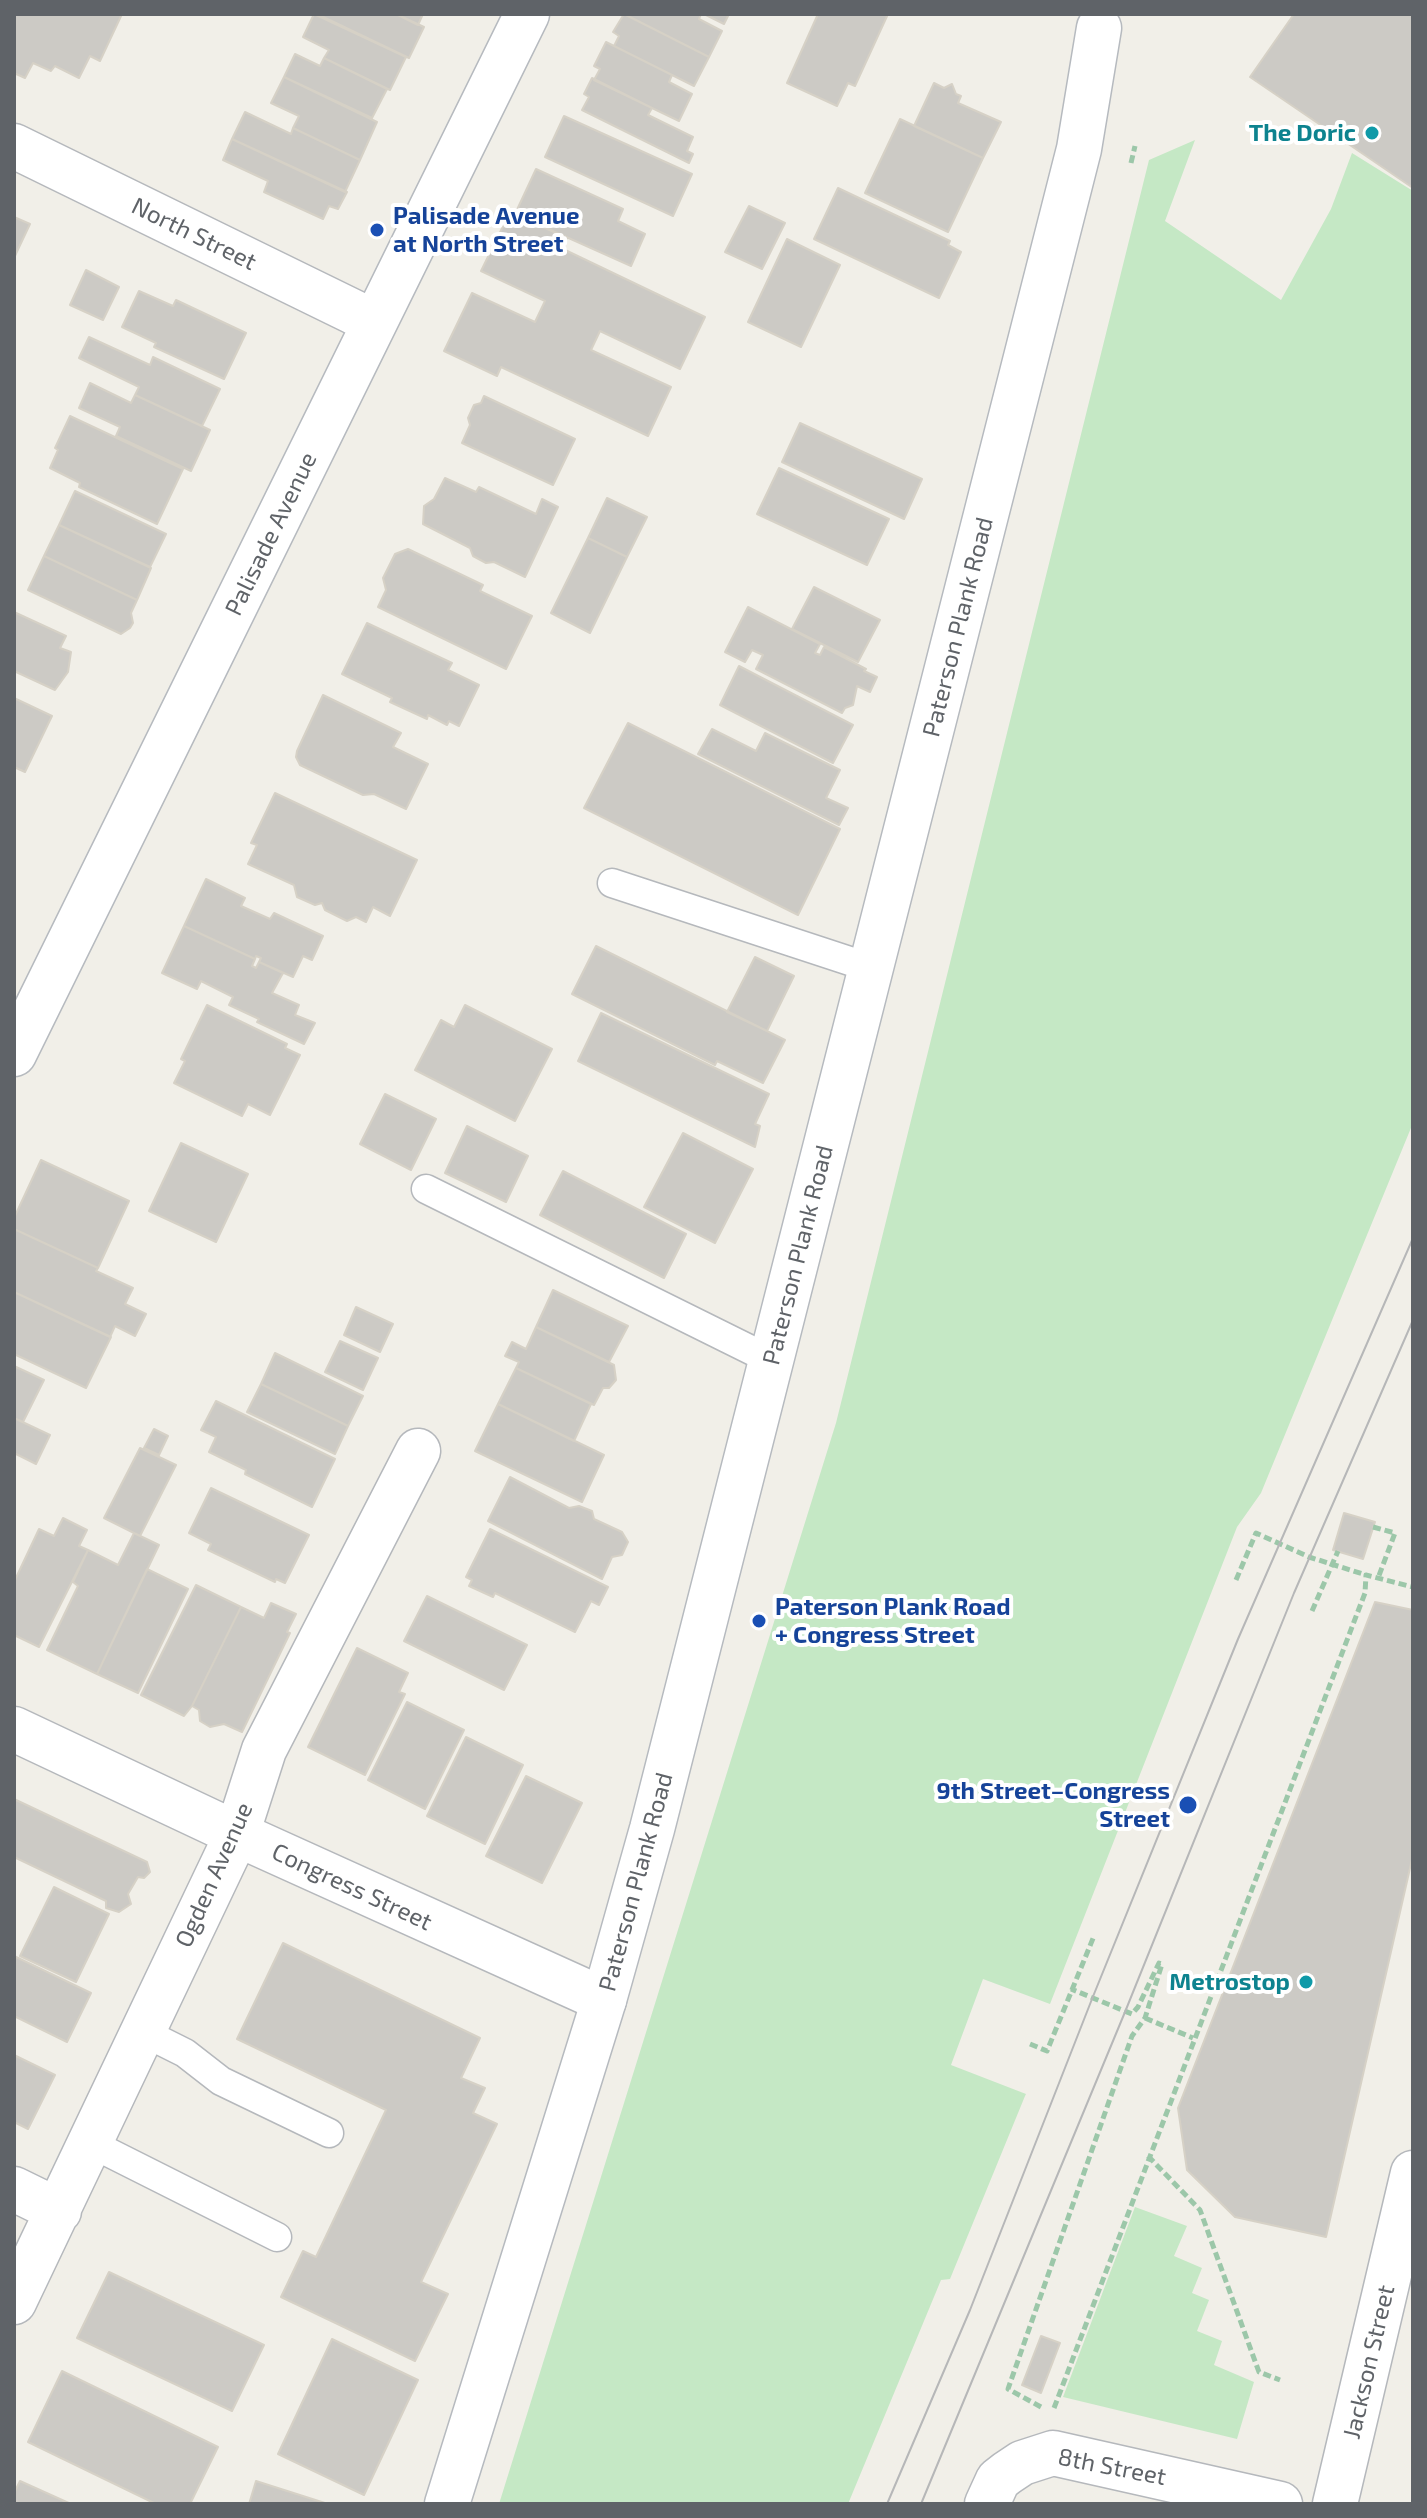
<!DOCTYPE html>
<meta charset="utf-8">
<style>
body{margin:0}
#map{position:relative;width:1427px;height:2518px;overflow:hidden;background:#f1efe8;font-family:"Exo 2",sans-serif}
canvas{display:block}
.frame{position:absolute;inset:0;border:16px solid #5f6368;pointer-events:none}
</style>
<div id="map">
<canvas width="1427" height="2518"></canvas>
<div class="frame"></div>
</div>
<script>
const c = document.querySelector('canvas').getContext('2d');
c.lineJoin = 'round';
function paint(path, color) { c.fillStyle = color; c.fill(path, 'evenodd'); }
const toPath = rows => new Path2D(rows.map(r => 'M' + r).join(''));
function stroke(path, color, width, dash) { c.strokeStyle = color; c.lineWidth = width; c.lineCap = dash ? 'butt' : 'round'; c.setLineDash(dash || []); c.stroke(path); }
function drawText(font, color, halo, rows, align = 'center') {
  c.font = font + ' "Exo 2",sans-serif'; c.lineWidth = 8; c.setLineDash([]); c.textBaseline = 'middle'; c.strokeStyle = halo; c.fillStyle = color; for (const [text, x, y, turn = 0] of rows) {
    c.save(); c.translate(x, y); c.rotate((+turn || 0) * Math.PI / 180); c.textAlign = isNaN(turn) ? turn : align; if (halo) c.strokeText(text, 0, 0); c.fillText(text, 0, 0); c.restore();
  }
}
const green = toPath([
 [1195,140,1165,221,1281,300,1331,209,1352,153,1413,191,1413,1123,1261,1493,1237,1527,1050,2004,983,1979,951,2065,1026,2094,1025,2096,950,2279,941,2280,848,2504,499,2504,836,1423,1149,160],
 [1135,2207,1187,2226,1174,2256,1202,2268,1192,2293,1209,2300,1197,2331,1222,2341,1214,2365,1254,2382,1237,2439,1063,2397]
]);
const building = toPath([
 [14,14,122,14,100,61,90,56,79,78,55,66,51,71,33,63,25,78,14,73,14,14],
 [314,14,406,57,390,90,324,58,329,50,303,37,314,14],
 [317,14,396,14,424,27,409,58,317,14],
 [396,14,423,14,418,25,396,14],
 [624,14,709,57,694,86,614,46,619,36,613,32,624,14],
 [701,14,699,19,722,31,709,57,626,15,701,14],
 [704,14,729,14,724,24,704,14],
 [818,14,888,14,855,86,848,83,837,106,787,83,818,14],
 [1294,14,1413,14,1413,188,1250,77,1294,14],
 [606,42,672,75,669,82,692,94,679,121,594,80,600,69,594,66,606,42],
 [295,54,320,66,324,58,387,89,372,118,284,77,295,54],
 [284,77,377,122,360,160,293,128,299,116,271,103,284,77],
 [592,78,652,108,648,115,693,137,687,151,693,154,689,163,582,110,589,97,584,94,592,78],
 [934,83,944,88,952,84,956,94,961,96,958,103,1001,122,983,158,914,126,934,83],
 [245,112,291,134,293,128,360,160,345,192,232,139,245,112],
 [564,116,692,174,673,216,545,157,564,116],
 [900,119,983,158,948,232,865,193,900,119],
 [232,139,347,192,338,209,329,206,323,219,264,192,268,181,223,160,232,139],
 [536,169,623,209,618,221,645,234,631,266,515,214,536,169],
 [838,188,950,241,948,245,961,252,939,298,814,239,838,188],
 [749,206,785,223,762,269,725,252,749,206],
 [510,212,567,238,561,248,705,317,680,369,600,331,591,350,671,387,648,436,501,367,497,376,444,351,472,293,535,322,545,301,481,271,510,212],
 [14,217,30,224,14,258,14,217],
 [787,239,840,265,801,347,748,322,787,239],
 [86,270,119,287,103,320,70,305,86,270],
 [139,291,173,306,176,300,246,333,224,379,154,347,156,343,122,327,139,291],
 [89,337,150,365,153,357,220,389,202,426,135,395,139,387,79,358,89,337],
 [90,383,131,403,135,395,210,430,191,471,116,436,120,427,79,408,90,383],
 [484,396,575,439,553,485,462,443,470,425,468,418,474,405,481,403,484,396],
 [70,416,183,469,157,524,79,487,80,483,50,468,58,450,55,448,70,416],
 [800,423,922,479,904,519,782,462,800,423],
 [779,468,889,519,867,565,757,514,779,468],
 [445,478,476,492,479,487,536,514,542,499,558,507,525,577,494,562,486,563,473,556,470,548,423,524,424,506,434,499,445,478],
 [75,491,166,534,150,567,59,525,75,491],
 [607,498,647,517,627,557,588,538,607,498],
 [59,525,151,568,137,600,44,556,59,525],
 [588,538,627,557,590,633,551,613,588,538],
 [408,549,483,585,480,591,532,616,506,669,378,607,386,590,383,578,395,554,408,549],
 [44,556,137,600,131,613,133,623,130,628,121,634,28,590,44,556],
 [814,587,880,620,858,662,792,629,814,587],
 [748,607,820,644,815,653,820,655,824,647,866,669,864,671,877,677,870,692,857,686,853,705,845,708,842,713,756,669,763,655,752,650,745,662,725,652,748,607],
 [14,612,66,636,60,648,71,652,68,672,55,690,14,671,14,612],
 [367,623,452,663,448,670,479,685,459,726,449,721,447,725,428,715,427,719,390,702,392,698,342,674,367,623],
 [739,666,853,725,833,763,720,705,739,666],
 [323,695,401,733,393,747,428,764,406,809,374,794,363,795,300,765,296,757,297,751,323,695],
 [14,698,52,716,25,772,14,767,14,698],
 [628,723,840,829,798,915,584,808,628,723],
 [712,729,756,751,765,733,840,770,826,798,848,808,839,825,698,754,712,729],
 [275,793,417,860,390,916,373,907,366,922,356,917,347,921,325,910,322,903,315,905,297,897,294,885,248,864,257,845,251,843,275,793],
 [206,879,245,898,241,906,270,919,274,913,323,936,312,960,303,956,293,977,259,962,261,958,256,956,255,959,184,926,206,879],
 [184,926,255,959,252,966,256,968,259,962,283,973,272,993,299,1005,295,1015,315,1023,304,1044,257,1022,259,1019,229,1005,233,997,201,981,197,989,162,973,184,926],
 [596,946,785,1040,763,1083,717,1061,715,1065,572,994,596,946],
 [755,957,794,976,767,1031,727,1012,755,957],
 [207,1005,287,1044,285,1048,300,1055,270,1115,248,1104,242,1116,174,1083,185,1061,181,1059,207,1005],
 [465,1005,552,1049,515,1121,415,1070,441,1020,454,1027,465,1005],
 [601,1013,769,1094,755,1124,760,1126,755,1147,578,1061,601,1013],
 [385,1094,436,1119,411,1170,360,1144,385,1094],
 [467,1126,528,1156,506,1202,445,1173,467,1126],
 [683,1133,753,1169,715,1243,644,1207,683,1133],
 [181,1143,248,1174,216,1242,149,1211,181,1143],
 [41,1160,129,1201,98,1268,14,1229,14,1218,41,1160],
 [563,1171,686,1234,664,1278,540,1215,563,1171],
 [14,1229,98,1268,96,1271,133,1288,125,1304,146,1314,135,1336,115,1326,110,1337,14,1292,14,1229],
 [553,1290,628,1326,609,1362,536,1327,553,1290],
 [14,1292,111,1337,86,1388,14,1354,14,1292],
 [356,1307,393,1324,380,1352,344,1335,356,1307],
 [536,1327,614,1365,616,1380,609,1388,603,1388,594,1405,516,1368,519,1362,505,1356,512,1342,526,1349,536,1327],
 [340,1341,378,1358,363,1390,325,1372,340,1341],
 [275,1353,363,1396,348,1426,261,1384,275,1353],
 [14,1366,44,1380,23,1422,14,1418,14,1366],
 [516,1368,591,1404,574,1441,498,1404,516,1368],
 [261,1384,348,1426,335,1454,247,1412,261,1384],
 [216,1401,335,1459,312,1507,245,1474,246,1470,209,1452,216,1437,201,1430,216,1401],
 [498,1404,604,1455,582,1502,475,1451,498,1404],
 [14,1418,50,1435,36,1464,14,1453,14,1418],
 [154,1429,168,1436,159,1455,144,1448,154,1429],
 [140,1448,176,1465,140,1536,104,1518,140,1448],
 [510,1477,569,1508,579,1506,592,1511,594,1519,622,1532,628,1542,622,1555,612,1557,602,1579,488,1521,510,1477],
 [211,1488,309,1535,285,1583,276,1579,275,1582,208,1550,211,1544,189,1533,211,1488],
 [1344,1513,1375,1522,1363,1559,1333,1550,1344,1513],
 [63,1518,87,1530,79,1546,88,1550,39,1647,14,1635,14,1582,39,1529,54,1536,63,1518],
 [490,1529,608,1587,599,1605,591,1601,575,1632,495,1593,493,1597,469,1586,472,1580,466,1577,490,1529],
 [134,1533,159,1545,97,1674,47,1650,78,1586,73,1582,88,1550,118,1565,134,1533],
 [147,1569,188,1589,138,1693,97,1674,147,1569],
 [196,1585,241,1607,192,1706,184,1716,141,1695,196,1585],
 [427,1596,527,1645,504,1690,404,1641,427,1596],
 [1375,1602,1413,1610,1413,1855,1326,2237,1235,2217,1187,2170,1178,2108,1375,1602],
 [271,1603,296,1614,287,1632,290,1633,242,1732,224,1724,210,1727,200,1721,199,1710,192,1706,241,1607,264,1618,271,1603],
 [357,1648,408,1673,399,1692,405,1694,365,1775,308,1747,357,1648],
 [407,1702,464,1730,425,1809,368,1780,407,1702],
 [466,1737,523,1765,485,1844,427,1816,466,1737],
 [526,1776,582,1803,542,1883,486,1856,526,1776],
 [14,1799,147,1862,150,1872,144,1878,138,1877,128,1894,131,1904,119,1912,106,1908,106,1901,14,1857,14,1799],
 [54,1887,109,1914,76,1982,20,1956,54,1887],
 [283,1943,480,2038,461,2078,485,2088,473,2113,497,2124,421,2282,448,2294,415,2361,281,2297,303,2251,316,2257,386,2110,237,2039,283,1943],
 [14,1956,91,1993,67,2042,14,2016,14,1956],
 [14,2055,55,2075,28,2129,14,2122,14,2055],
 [109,2272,264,2345,232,2411,77,2338,109,2272],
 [1041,2336,1060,2343,1041,2393,1022,2385,1041,2336],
 [332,2339,418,2380,364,2495,278,2454,332,2339],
 [62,2371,218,2447,190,2504,156,2504,28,2442,62,2371],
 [20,2481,71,2504,14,2504,14,2493,20,2481],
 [256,2481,328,2504,249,2504,256,2481]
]);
const path = toPath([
 [1131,163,1135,146],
 [1373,1527,1395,1533,1378,1578],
 [1236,1580,1256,1533,1309,1557,1366,1575],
 [1312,1611,1338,1551],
 [1145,2018,1193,2038],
 [1030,2044,1047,2051,1094,1936],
 [1148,2156,1200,2210,1259,2372,1280,2380],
 [1041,2407,1008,2389,1132,2036,1145,2018,1162,1964,1159,1963,1138,2007,1132,2014,1071,1989],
 [1054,2408,1365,1593,1366,1575,1413,1587]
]);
const lane = toPath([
 [612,883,871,968],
 [426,1189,771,1360],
 [143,2032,185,2053,221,2081,329,2133],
 [90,2143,277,2237]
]);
const street = toPath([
 [14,146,374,322],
 [14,1729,237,1834,604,2000],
 [14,2189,59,2211],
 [14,2302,237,1834,264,1750,418,1451],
 [987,2504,998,2480,1007,2473,1022,2463,1053,2453,1280,2504],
 [1335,2504,1413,2173]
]);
const secondary = toPath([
 [14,1054,527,14],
 [447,2504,604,2000,652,1829,1079,149,1099,28]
]);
const tram = toPath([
 [887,2504,970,2310,1092,1999,1238,1639,1413,1238],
 [921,2504,1125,2012,1294,1593,1413,1320]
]);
const markers = [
 [1372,133,8,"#0f9aa8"],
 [377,230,8,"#1a4fb4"],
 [759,1621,8,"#1a4fb4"],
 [1188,1805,10,"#1a4fb4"],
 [1306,1982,8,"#0f9aa8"]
];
const cultureNames = [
 ["The Doric",1356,133],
 ["Metrostop",1290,1982]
];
const transitNames = [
 ["Palisade Avenue",393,216],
 ["at North Street",393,244],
 ["Paterson Plank Road",775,1607],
 ["+ Congress Street",775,1635],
 ["9th Street–Congress",1170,1791,"right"],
 ["Street",1170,1819,"right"]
];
const streetNames = [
 ["North Street",194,234,26],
 ["Palisade Avenue",271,534,-64],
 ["Paterson Plank Road",958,627,-76],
 ["Paterson Plank Road",798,1255,-76],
 ["Ogden Avenue",214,1875,-66],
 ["Paterson Plank Road",636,1882,-75],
 ["Congress Street",352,1887,25],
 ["Jackson Street",1369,2362,-77],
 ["8th Street",1112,2467,11]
];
paint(green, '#c5e8c5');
paint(building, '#cccac5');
stroke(building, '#d6d1c6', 2);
stroke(lane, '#b5b8bc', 31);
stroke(street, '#b5b8bc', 47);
stroke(secondary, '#b6babf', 47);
stroke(path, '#9cc7a9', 5, [8, 4]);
stroke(lane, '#fff', 28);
stroke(street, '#fff', 44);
stroke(secondary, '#fff', 44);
stroke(tram, '#b6b7b8', 2);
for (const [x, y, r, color] of markers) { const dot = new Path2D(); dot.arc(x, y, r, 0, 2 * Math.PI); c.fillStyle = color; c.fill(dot); stroke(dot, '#fff', 3); }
drawText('bold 24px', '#0d838f', '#fff', cultureNames, 'right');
drawText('bold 24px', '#164399', '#fff', transitNames, 'left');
drawText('24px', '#5f6368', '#fff', streetNames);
</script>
